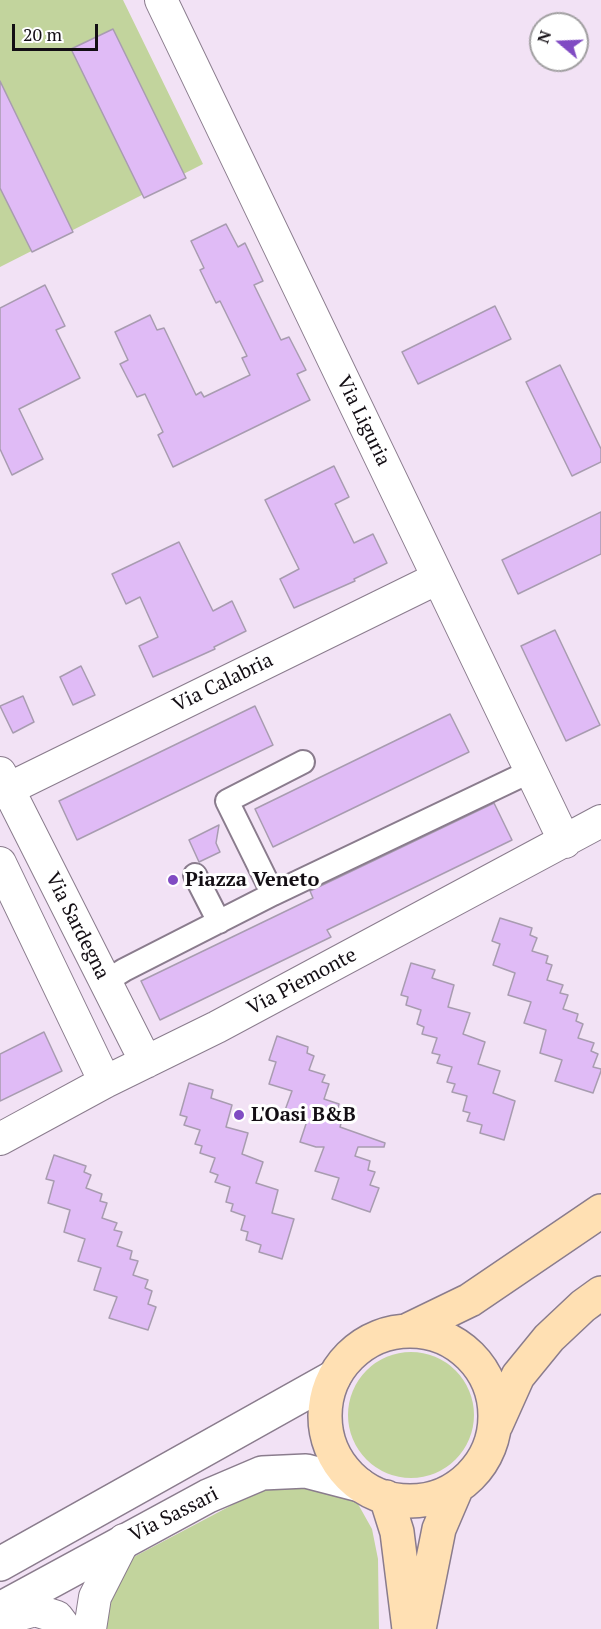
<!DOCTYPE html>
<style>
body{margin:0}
#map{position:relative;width:601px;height:1629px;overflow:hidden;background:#f2e2f5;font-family:"PT Serif",serif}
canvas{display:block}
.north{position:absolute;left:529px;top:12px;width:60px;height:60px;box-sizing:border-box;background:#fff;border:2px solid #a19fa1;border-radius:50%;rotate:289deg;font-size:16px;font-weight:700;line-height:24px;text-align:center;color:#130e14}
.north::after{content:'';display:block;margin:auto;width:21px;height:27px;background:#804bc3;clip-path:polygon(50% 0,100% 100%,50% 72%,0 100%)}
.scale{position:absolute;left:12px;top:24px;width:86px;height:27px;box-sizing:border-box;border:3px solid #130e14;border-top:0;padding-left:8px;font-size:18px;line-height:21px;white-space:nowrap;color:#130e14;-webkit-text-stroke:4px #fff;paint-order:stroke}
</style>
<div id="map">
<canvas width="601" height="1629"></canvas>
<div class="north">N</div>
<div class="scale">20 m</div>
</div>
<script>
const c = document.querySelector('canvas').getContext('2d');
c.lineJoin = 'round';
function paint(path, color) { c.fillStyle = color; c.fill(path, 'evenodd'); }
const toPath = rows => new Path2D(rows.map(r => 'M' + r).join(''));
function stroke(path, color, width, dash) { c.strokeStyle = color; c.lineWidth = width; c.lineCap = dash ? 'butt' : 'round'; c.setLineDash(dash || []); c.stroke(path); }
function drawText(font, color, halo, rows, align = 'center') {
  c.font = font + ' "PT Serif",serif'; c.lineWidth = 6; c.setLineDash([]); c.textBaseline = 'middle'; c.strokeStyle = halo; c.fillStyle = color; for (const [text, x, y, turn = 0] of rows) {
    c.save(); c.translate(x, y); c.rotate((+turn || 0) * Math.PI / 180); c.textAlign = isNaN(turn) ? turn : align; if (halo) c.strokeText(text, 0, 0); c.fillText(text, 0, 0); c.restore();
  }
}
const green = toPath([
 [0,0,123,0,203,164,0,267],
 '348 1415a63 63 0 1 1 126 0a63 63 0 1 1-126 0Z',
 [270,1485,340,1489,358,1504,372,1529,378,1559,379,1629,90,1629,109,1570]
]);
const building = toPath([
 [113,29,186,178,144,198,71,49,113,29],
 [0,81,73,232,32,252,0,188,0,81],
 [226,224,238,247,245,243,263,281,254,285,281,340,289,337,306,370,297,374,310,400,173,467,158,435,163,432,145,394,137,397,120,364,128,360,115,332,150,315,157,330,164,328,196,395,201,392,204,397,250,375,242,358,247,356,220,301,216,303,200,270,204,268,191,241,226,224],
 [45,285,65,326,56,330,80,378,19,409,43,459,12,475,0,449,0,308,45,285],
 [495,306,511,339,418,384,402,352,495,306],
 [560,365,601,449,601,462,572,476,526,382,560,365],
 [334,466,349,497,335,504,354,543,373,534,387,563,354,579,355,581,294,608,280,579,299,569,265,500,334,466],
 [601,512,601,554,518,594,502,560,601,512],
 [179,542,213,611,232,601,246,631,214,647,215,649,153,677,139,646,158,637,140,597,126,604,112,574,179,542],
 [555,630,600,725,566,741,521,646,555,630],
 [81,666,95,695,73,705,60,677,81,666],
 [23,696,34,722,13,733,0,706,23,696],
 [255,706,273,745,77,840,59,801,255,706],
 [450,714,469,752,273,847,255,809,450,714],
 [494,803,512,840,327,930,331,937,160,1020,141,981,313,898,310,891,494,803],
 [219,825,216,843,220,852,199,862,189,840,219,825],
 [500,918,532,928,530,935,537,938,532,951,548,956,546,963,552,965,547,980,563,985,560,993,568,995,563,1009,578,1014,576,1021,583,1024,578,1038,594,1043,591,1051,598,1054,593,1067,601,1069,601,1071,593,1093,555,1081,562,1060,540,1053,546,1030,524,1023,531,1002,508,995,515,973,493,965,500,944,492,941,500,918],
 [411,963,435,970,432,978,454,985,448,1007,470,1013,463,1034,485,1042,478,1064,500,1071,493,1093,515,1101,504,1140,480,1133,482,1125,467,1121,470,1113,463,1111,467,1096,452,1092,455,1084,447,1082,452,1067,437,1063,440,1055,432,1053,437,1038,422,1034,424,1027,417,1024,421,1010,406,1005,408,997,401,995,411,963],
 [44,1032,62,1071,0,1101,0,1054,44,1032],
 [277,1036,308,1047,307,1053,314,1056,309,1070,325,1075,322,1082,329,1084,324,1099,339,1104,337,1111,344,1113,340,1127,385,1143,384,1147,358,1147,355,1156,370,1161,368,1170,375,1172,370,1185,379,1188,370,1212,332,1199,339,1178,315,1171,324,1147,316,1147,300,1142,307,1121,284,1113,292,1091,269,1084,276,1062,269,1060,277,1036],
 [189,1083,213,1090,211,1098,232,1105,226,1127,248,1133,242,1154,263,1162,256,1183,278,1190,272,1213,294,1219,282,1259,259,1252,261,1245,246,1240,248,1232,241,1230,245,1216,231,1211,233,1204,226,1202,230,1187,215,1182,218,1175,210,1172,215,1158,200,1153,202,1146,195,1144,200,1130,184,1125,187,1117,180,1115,189,1083],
 [54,1155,86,1166,84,1172,91,1175,86,1188,102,1194,100,1201,107,1203,102,1218,117,1223,114,1230,122,1232,117,1246,132,1251,130,1259,138,1261,133,1275,148,1280,145,1288,152,1291,148,1304,156,1307,148,1330,109,1318,117,1297,94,1290,101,1268,78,1261,85,1239,64,1232,70,1210,48,1203,54,1181,46,1179,54,1155]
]);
const pedestrian = toPath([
 [195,875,219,922],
 [273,894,227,801,303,762],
 [105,982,124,970,273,894,531,771]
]);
const minor = toPath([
 [161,0,565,842],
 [0,773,146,1062],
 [0,793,438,578],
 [0,863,105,1082],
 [0,1139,105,1082,217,1027,601,821],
 [0,1620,35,1610,57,1617,66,1629],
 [90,1629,95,1597,124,1540]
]);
const tertiary = toPath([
 [0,1564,334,1377],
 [0,1609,208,1496,262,1473,306,1471,360,1485]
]);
const secondary = toPath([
 [408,1330,470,1300,601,1211],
 '325 1416a85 85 0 1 1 170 0a85 85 0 1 1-170 0Z',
 [496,1425,518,1376,549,1338,583,1306,601,1293],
 [386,1497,397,1532,409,1629],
 [419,1629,439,1529,457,1487]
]);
const markers = [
 [173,880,6,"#804bc3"],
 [239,1115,6,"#804bc3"]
];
const streetNames = [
 ["Via Liguria",363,421,64],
 ["Via Calabria",223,683,-26],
 ["Via Sardegna",77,926,63],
 ["Via Piemonte",302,982,-28],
 ["Via Sassari",174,1515,-27]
];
const poiNames = [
 ["Piazza Veneto",185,880],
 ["L'Oasi B&B",251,1115]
];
paint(green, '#c2d49d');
paint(building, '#e0bbf6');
stroke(building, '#a89cb0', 1.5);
stroke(pedestrian, '#8a7c8d', 26);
stroke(minor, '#8a7c8d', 34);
stroke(tertiary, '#8a7c8d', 36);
stroke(secondary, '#8a7c8d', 36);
stroke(pedestrian, '#fff', 22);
stroke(minor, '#fff', 32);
stroke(tertiary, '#fff', 33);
stroke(secondary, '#ffe0b3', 33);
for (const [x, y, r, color] of markers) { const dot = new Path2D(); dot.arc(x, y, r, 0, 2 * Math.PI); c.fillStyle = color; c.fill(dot); stroke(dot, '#fff', 2); }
drawText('20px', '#130e14', '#fff', streetNames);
drawText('bold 20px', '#130e14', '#fff', poiNames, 'left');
</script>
